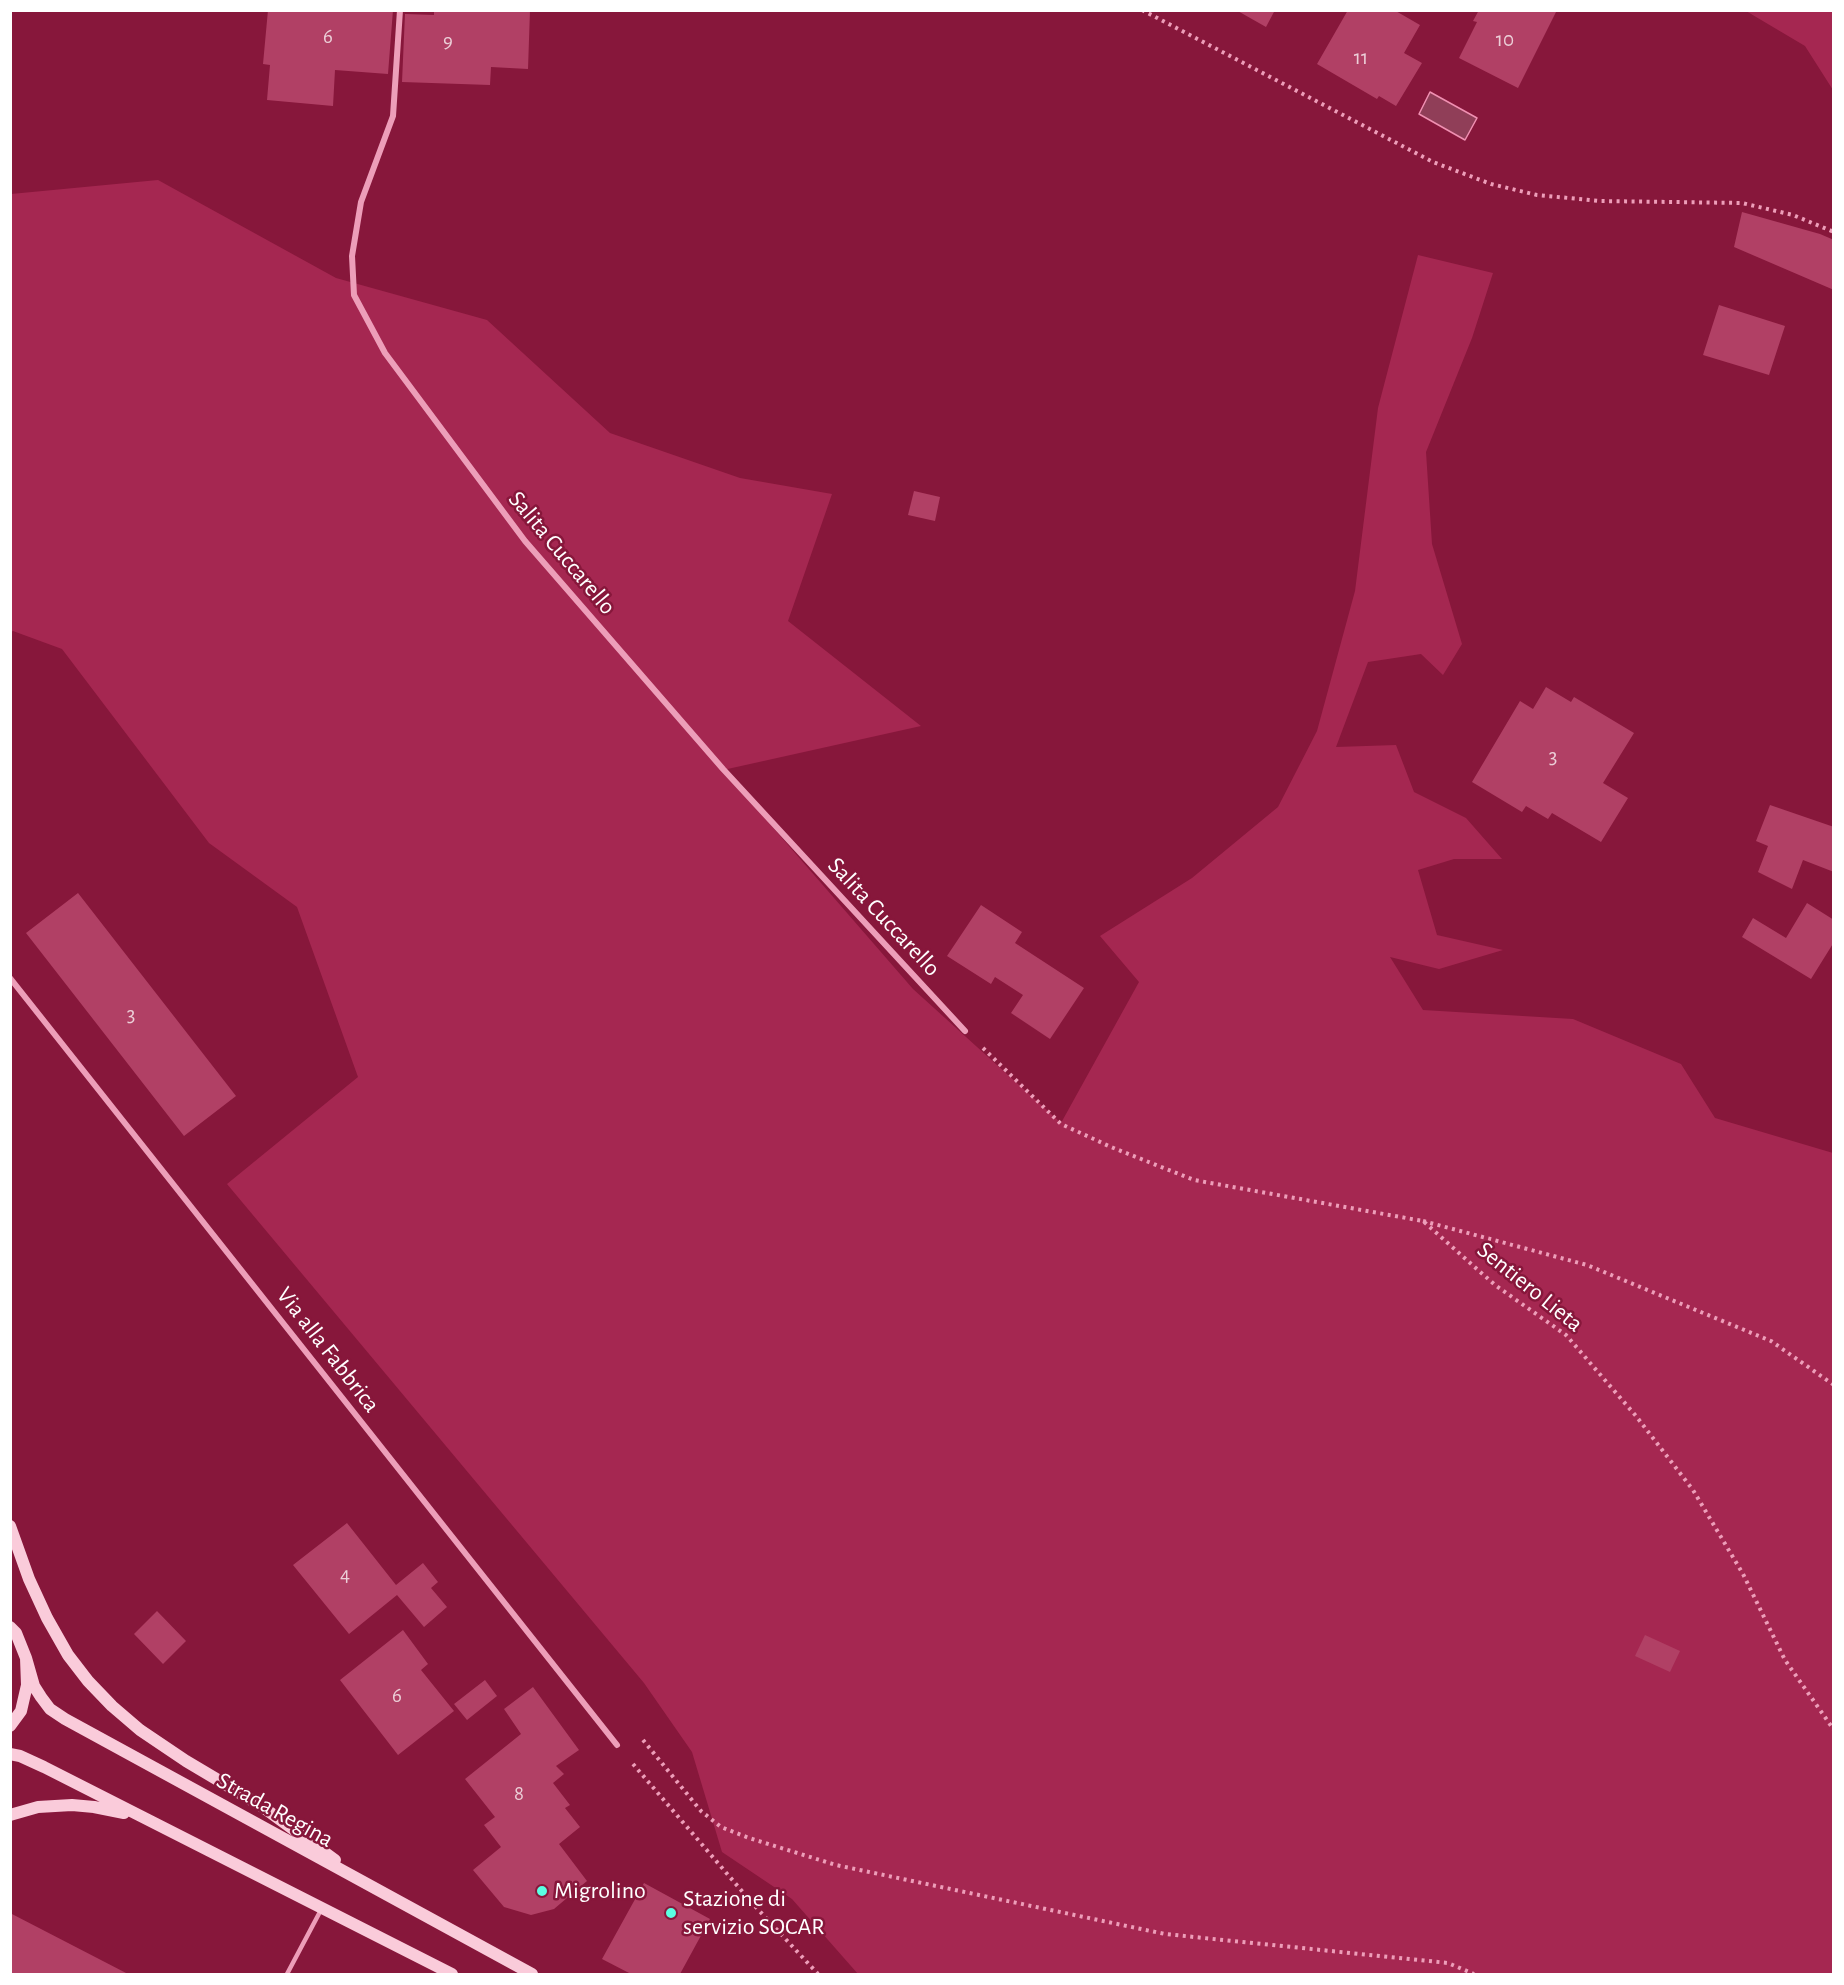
<!DOCTYPE html>
<style>
body{margin:0}
#map{position:relative;width:1844px;height:1985px;overflow:hidden;background:#87173b;font-family:"Alegreya Sans",sans-serif}
canvas{display:block}
.frame{position:absolute;inset:0;border:12px solid #fff;pointer-events:none}
</style>
<div id="map">
<canvas width="1844" height="1985"></canvas>
<div class="frame"></div>
</div>
<script>
const c = document.querySelector('canvas').getContext('2d');
c.lineJoin = 'round';
function paint(path, color) { c.fillStyle = color; c.fill(path, 'evenodd'); }
const toPath = rows => new Path2D(rows.map(r => 'M' + r).join(''));
function stroke(path, color, width, dash) { c.strokeStyle = color; c.lineWidth = width; c.lineCap = dash ? 'butt' : 'round'; c.setLineDash(dash || []); c.stroke(path); }
function drawText(font, color, halo, rows, align = 'center') {
  c.font = font + ' "Alegreya Sans",sans-serif'; c.lineWidth = 5; c.setLineDash([]); c.textBaseline = 'middle'; c.strokeStyle = halo; c.fillStyle = color; for (const [text, x, y, turn = 0] of rows) {
    c.save(); c.translate(x, y); c.rotate((+turn || 0) * Math.PI / 180); c.textAlign = isNaN(turn) ? turn : align; if (halo) c.strokeText(text, 0, 0); c.fillText(text, 0, 0); c.restore();
  }
}
const green = toPath([
 [1746,11,1833,11,1833,90,1805,46],
 [158,180,336,278,487,320,610,433,740,478,832,494,788,621,921,726,723,770,913,989,1061,1123,1139,982,1100,936,1192,878,1278,807,1317,731,1355,591,1378,408,1418,255,1493,273,1472,338,1426,452,1432,544,1462,644,1443,675,1421,654,1368,662,1336,747,1396,745,1414,792,1466,818,1502,859,1454,859,1418,870,1437,935,1503,950,1439,969,1390,957,1423,1010,1573,1019,1681,1064,1715,1118,1833,1153,1833,1974,858,1974,792,1899,722,1852,692,1752,644,1683,227,1184,358,1077,297,907,209,843,62,649,13,631,11,632,11,194]
]);
const water = toPath([
 [1430,92,1477,118,1465,140,1419,114,1430,92]
]);
const building = toPath([
 [268,10,393,10,388,74,335,70,333,106,267,100,270,65,263,64],
 [434,10,530,10,528,69,491,67,490,85,402,82,405,14,434,15],
 [1236,10,1275,10,1266,27],
 [1348,10,1394,10,1420,25,1404,53,1422,63,1396,106,1379,96,1377,99,1317,64],
 [1479,10,1557,10,1518,88,1459,58,1477,22,1473,21],
 [1742,212,1820,234,1834,240,1834,290,1734,247],
 [1719,305,1785,326,1769,375,1703,355],
 [914,491,940,497,935,521,908,515],
 [1546,687,1571,702,1574,697,1634,733,1603,783,1628,798,1601,842,1552,813,1548,819,1526,806,1522,812,1472,782,1520,701,1533,709],
 [1770,805,1834,827,1834,872,1803,860,1792,889,1758,872,1768,846,1756,841],
 [78,893,236,1096,184,1136,26,933],
 [1807,903,1834,920,1834,942,1811,979,1742,937,1753,918,1786,938],
 [981,905,1022,932,1015,943,1084,988,1050,1039,1011,1013,1023,995,995,977,991,984,947,956],
 [347,1523,396,1585,423,1563,438,1582,431,1588,447,1607,424,1627,397,1595,349,1634,293,1565],
 [157,1611,186,1641,163,1664,134,1634],
 [403,1630,428,1664,421,1670,454,1711,398,1755,340,1680],
 [1645,1635,1680,1651,1670,1672,1635,1656],
 [485,1680,497,1696,467,1720,454,1704],
 [533,1687,579,1750,556,1766,564,1774,553,1783,570,1805,565,1808,580,1827,559,1844,587,1881,554,1909,531,1915,504,1907,473,1870,501,1847,484,1825,495,1817,465,1779,521,1734,504,1709],
 [644,1883,710,1919,680,1974,631,1974,602,1959],
 [10,1913,128,1974,10,1974]
]);
const path = toPath([
 [1142,10,1433,162,1491,184,1537,195,1600,201,1742,203,1793,215,1834,232],
 [983,1048,1061,1124,1111,1147,1194,1180,1423,1221,1495,1285,1566,1335,1636,1416,1693,1490,1743,1574,1785,1660,1834,1730],
 [1423,1221,1587,1265,1771,1341,1834,1385],
 [643,1740,701,1811,721,1827,749,1838,836,1865,1165,1934,1448,1963,1474,1974],
 [633,1764,753,1904,818,1974]
]);
const lane = toPath([
 [287,1974,322,1908]
]);
const street = toPath([
 [400,10,393,116,361,202,352,256,354,295,385,353,525,541,723,769,965,1031],
 [10,978,617,1745]
]);
const secondary = toPath([
 [10,1526,29,1579,47,1618,68,1655,88,1681,112,1706,140,1730,186,1761,260,1805,335,1860],
 [10,1627,16,1633,26,1658,27,1685,21,1711,10,1726],
 [26,1658,34,1686,41,1697,50,1709,65,1719,532,1974],
 [10,1754,20,1756,44,1767,452,1974],
 [10,1815,38,1807,72,1805,94,1807,124,1813]
]);
const markers = [
 [542,1891,6,"#5affe2"],
 [671,1913,6,"#5affe2"]
];
const numberNames = [
 ["6",328,37],
 ["10",1505,40],
 ["9",448,41],
 ["11",1361,58],
 ["3",1553,757],
 ["3",131,1015],
 ["4",345,1575],
 ["6",397,1696],
 ["8",519,1794]
];
const streetNames = [
 ["Salita Cuccarello",562,553,50],
 ["Salita Cuccarello",884,917,47],
 ["Sentiero Lieta",1530,1287,39],
 ["Via alla Fabbrica",328,1350,52],
 ["Strada Regina",275,1810,29]
];
const poiNames = [
 ["Migrolino",554,1891],
 ["Stazione di",683,1899],
 ["servizio SOCAR",683,1927]
];
paint(green, '#a52751');
paint(water, '#903e58');
stroke(water, '#f090b2', 1.5);
paint(building, '#b14065');
stroke(path, '#ed9eb9', 4, [3, 4.5]);
stroke(lane, '#ed9eb9', 4.5);
stroke(street, '#ed9eb9', 6);
stroke(secondary, '#facbda', 12);
for (const [x, y, r, color] of markers) { const dot = new Path2D(); dot.arc(x, y, r, 0, 2 * Math.PI); c.fillStyle = color; c.fill(dot); stroke(dot, '#87173b', 2); }
drawText('21px', '#eccfd8', null, numberNames);
drawText('24px', '#fff', '#87173b', streetNames);
drawText('24px', '#fff', '#87173b', poiNames, 'left');
</script>
